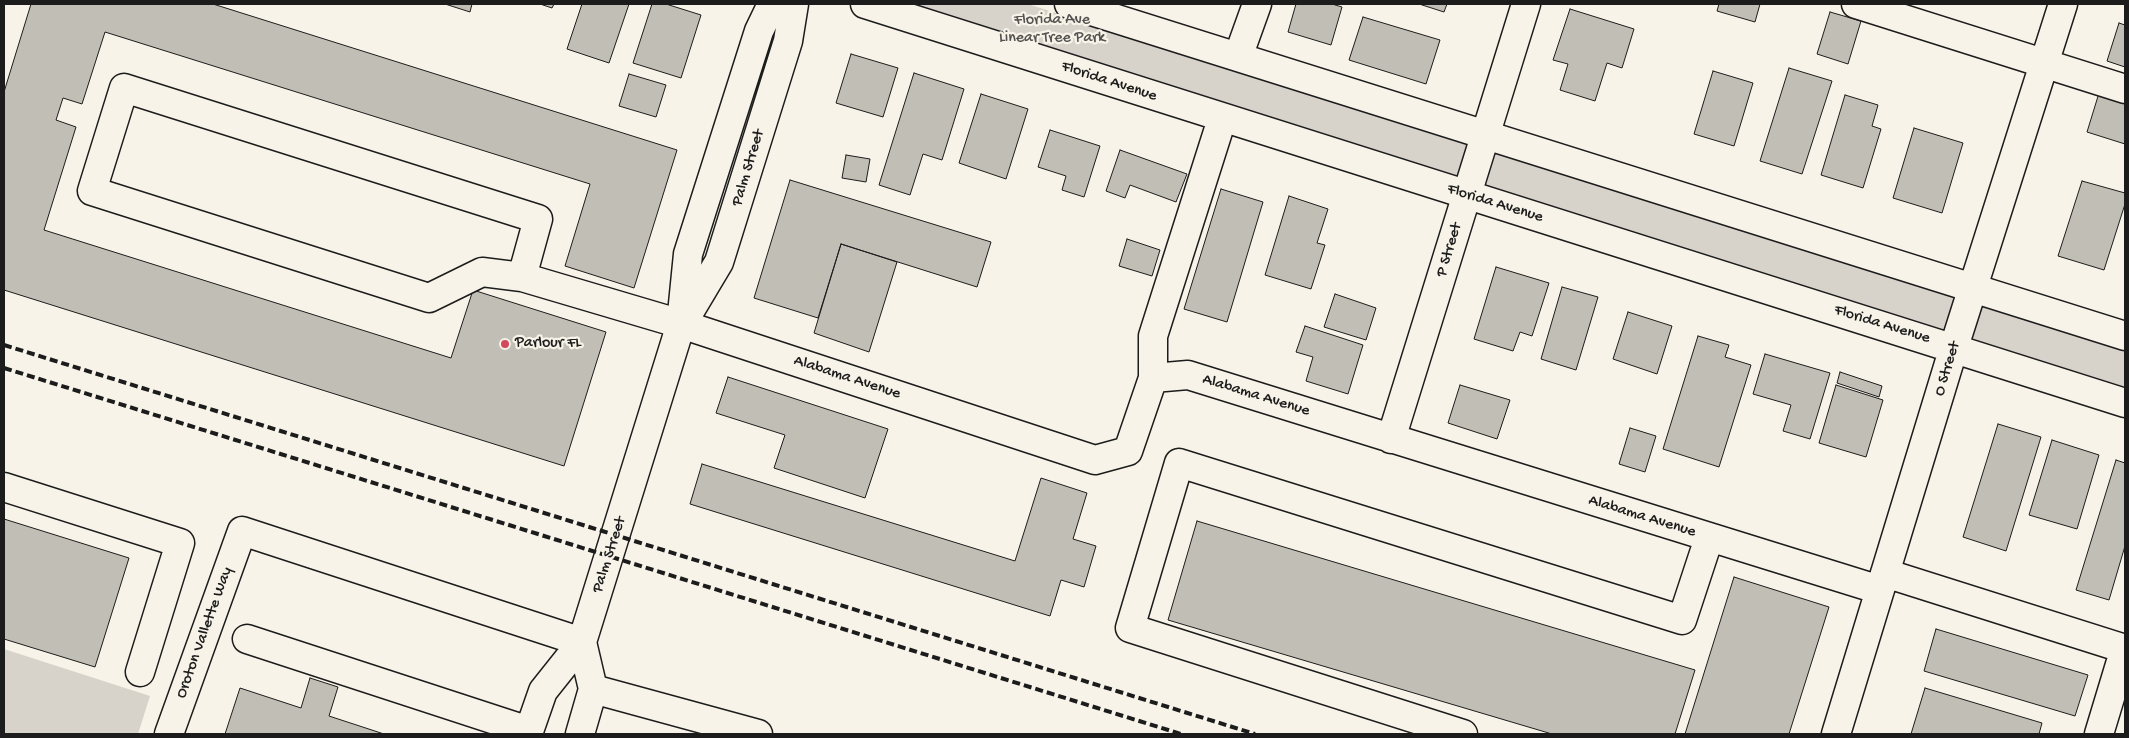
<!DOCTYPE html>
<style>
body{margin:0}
#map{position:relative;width:2129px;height:738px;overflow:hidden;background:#f7f3e8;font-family:"Gochi Hand",sans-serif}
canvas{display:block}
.frame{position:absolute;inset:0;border:5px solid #1c1c1c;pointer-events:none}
</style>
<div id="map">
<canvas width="2129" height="738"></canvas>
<div class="frame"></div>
</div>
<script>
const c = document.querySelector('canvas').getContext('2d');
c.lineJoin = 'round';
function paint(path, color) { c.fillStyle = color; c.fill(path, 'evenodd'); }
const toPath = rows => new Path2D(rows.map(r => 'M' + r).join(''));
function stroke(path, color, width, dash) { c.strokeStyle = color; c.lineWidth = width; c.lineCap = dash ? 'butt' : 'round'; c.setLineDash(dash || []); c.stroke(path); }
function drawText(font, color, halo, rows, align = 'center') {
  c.font = font + ' "Gochi Hand",sans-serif'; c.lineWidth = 4.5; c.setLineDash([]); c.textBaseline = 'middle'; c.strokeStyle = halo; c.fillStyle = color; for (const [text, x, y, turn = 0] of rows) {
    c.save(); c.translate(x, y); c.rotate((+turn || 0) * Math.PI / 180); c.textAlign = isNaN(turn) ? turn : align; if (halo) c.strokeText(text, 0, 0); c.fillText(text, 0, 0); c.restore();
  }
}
const green = toPath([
 [908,4,1028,4,1416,129,2125,349,2125,387],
 [4,649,150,696,138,734,4,734]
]);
const building = toPath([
 [31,4,213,4,677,150,634,288,565,266,590,184,105,32,82,104,63,98,56,120,76,127,44,230,451,358,473,290,606,332,564,466,4,290,4,92,31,4],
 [445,4,472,4,470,12,445,4],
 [540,4,554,4,552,8,540,4],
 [582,4,629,4,609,63,567,49,582,4],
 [652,4,666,4,701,15,681,78,633,63,652,4],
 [1296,4,1332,4,1342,7,1331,45,1288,32,1296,4],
 [1419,4,1447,4,1444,12,1419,4],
 [1719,4,1760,4,1755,22,1717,11,1719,4],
 [1570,9,1634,29,1622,68,1607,63,1595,101,1560,90,1568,64,1553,60,1570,9],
 [1830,12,1861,21,1848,64,1817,54,1830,12],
 [1363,17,1440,40,1426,84,1349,60,1363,17],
 [2119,23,2125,25,2125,67,2107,61,2119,23],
 [851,54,898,68,883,117,836,103,851,54],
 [1789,68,1832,81,1802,174,1760,161,1789,68],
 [1713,71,1753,83,1734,146,1694,134,1713,71],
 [914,73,964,89,942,160,923,154,910,195,879,185,914,73],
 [629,74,666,85,656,117,619,106,629,74],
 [2099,93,2125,101,2125,144,2087,132,2099,93],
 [981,94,1028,109,1006,179,959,163,981,94],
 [1845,95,1878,105,1872,126,1881,129,1863,188,1821,175,1845,95],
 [1914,128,1963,143,1942,213,1893,198,1914,128],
 [1050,130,1100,146,1084,197,1062,190,1066,176,1038,167,1050,130],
 [1120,150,1187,174,1176,202,1130,185,1125,198,1106,191,1120,150],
 [846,155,870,159,866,182,842,178,846,155],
 [790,180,991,242,977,287,841,244,818,318,754,298,790,180],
 [2082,181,2125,193,2125,204,2104,270,2058,256,2082,181],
 [1221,189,1263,202,1227,322,1184,309,1221,189],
 [1289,196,1328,209,1317,243,1325,245,1311,289,1265,275,1289,196],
 [1127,239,1160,250,1152,276,1119,266,1127,239],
 [841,244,897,262,869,352,814,333,841,244],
 [1496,267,1549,283,1532,336,1520,332,1513,351,1474,339,1496,267],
 [1562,287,1598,297,1576,370,1541,359,1562,287],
 [1335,294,1376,308,1366,340,1324,327,1335,294],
 [1628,312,1672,326,1657,374,1613,359,1628,312],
 [1305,326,1363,345,1348,394,1306,381,1313,357,1296,352,1305,326],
 [1698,336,1729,345,1725,357,1751,365,1719,467,1663,449,1698,336],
 [1765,354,1830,373,1810,439,1783,431,1791,405,1753,394,1765,354],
 [1840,372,1882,386,1879,397,1837,383,1840,372],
 [728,377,888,429,865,498,774,468,785,435,716,413,728,377],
 [1460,385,1510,400,1497,439,1448,423,1460,385],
 [1836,385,1883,400,1866,457,1819,443,1836,385],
 [1998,424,2041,437,2006,551,1963,537,1998,424],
 [1630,428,1656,436,1645,472,1619,464,1630,428],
 [2052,440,2099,455,2077,529,2029,515,2052,440],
 [2116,460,2125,463,2125,546,2109,600,2076,590,2116,460],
 [702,464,1015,561,1041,478,1087,493,1073,539,1096,546,1084,587,1061,580,1050,616,690,504,702,464],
 [4,519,129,558,95,667,4,639,4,519],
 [1197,521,1695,670,1675,734,1552,734,1168,620,1197,521],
 [1734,577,1829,607,1789,734,1685,734,1734,577],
 [1936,629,2088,675,2075,716,1924,671,1936,629],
 [310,678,338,687,329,716,384,734,225,734,240,688,301,708,310,678],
 [1925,688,2042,723,2039,734,1911,734,1925,688]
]);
const minor = toPath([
 [865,4,2125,403],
 [1069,4,2125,336],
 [1856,4,2125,89],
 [1238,57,1257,4],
 [522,277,482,272,429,298,92,191,124,88,538,219,522,277,681,324,1095,460,1128,451,1153,378,1188,375,1880,590],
 [685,319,719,262,788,41,794,4],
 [1153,378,1153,336,1222,119],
 [1391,439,1526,4],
 [4,487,180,543,140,672],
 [1885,573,2125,649],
 [247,639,529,731],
 [593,689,758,734],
 [169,734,242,531,582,642],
 [528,734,543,691,582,642,681,324,688,254,759,31,772,4],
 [580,734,593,689,582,642],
 [1463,734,1130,628,1179,463,1682,620,1709,538],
 [1836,734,1954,347,2063,4],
 [2099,734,2125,648]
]);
const rail = toPath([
 [4,345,1255,734],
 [4,368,1181,734]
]);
const markers = [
 [505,344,5,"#d1495b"]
];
const parkNames = [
 ["Florida Ave",1052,21],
 ["Linear Tree Park",1052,39]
];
const streetNames = [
 ["Florida Avenue",1109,82,18],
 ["Palm Street",749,168,-73],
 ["Florida Avenue",1495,204,17],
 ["P Street",1450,250,-73],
 ["Florida Avenue",1882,325,17],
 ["O Street",1948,369,-73],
 ["Alabama Avenue",847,378,18],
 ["Alabama Avenue",1256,396,17],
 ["Alabama Avenue",1642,517,17],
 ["Palm Street",610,555,-72],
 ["Oroton Vallette Way",205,633,-70]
];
const poiNames = [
 ["Parlour FL",515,344]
];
paint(green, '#d7d3cb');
paint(building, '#c0beb5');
stroke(building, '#1c1c1c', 1);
stroke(minor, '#1c1c1c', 31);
stroke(minor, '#f7f3e8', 28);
stroke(rail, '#1c1c1c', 4, [8, 4]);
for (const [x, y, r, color] of markers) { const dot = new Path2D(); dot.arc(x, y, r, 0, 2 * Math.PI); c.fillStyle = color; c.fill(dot); stroke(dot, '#f7f3e8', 2); }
drawText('16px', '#545351', '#f7f3e8', parkNames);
drawText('16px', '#1c1c1c', '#f7f3e8', streetNames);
drawText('16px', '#1c1c1c', '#f7f3e8', poiNames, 'left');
</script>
